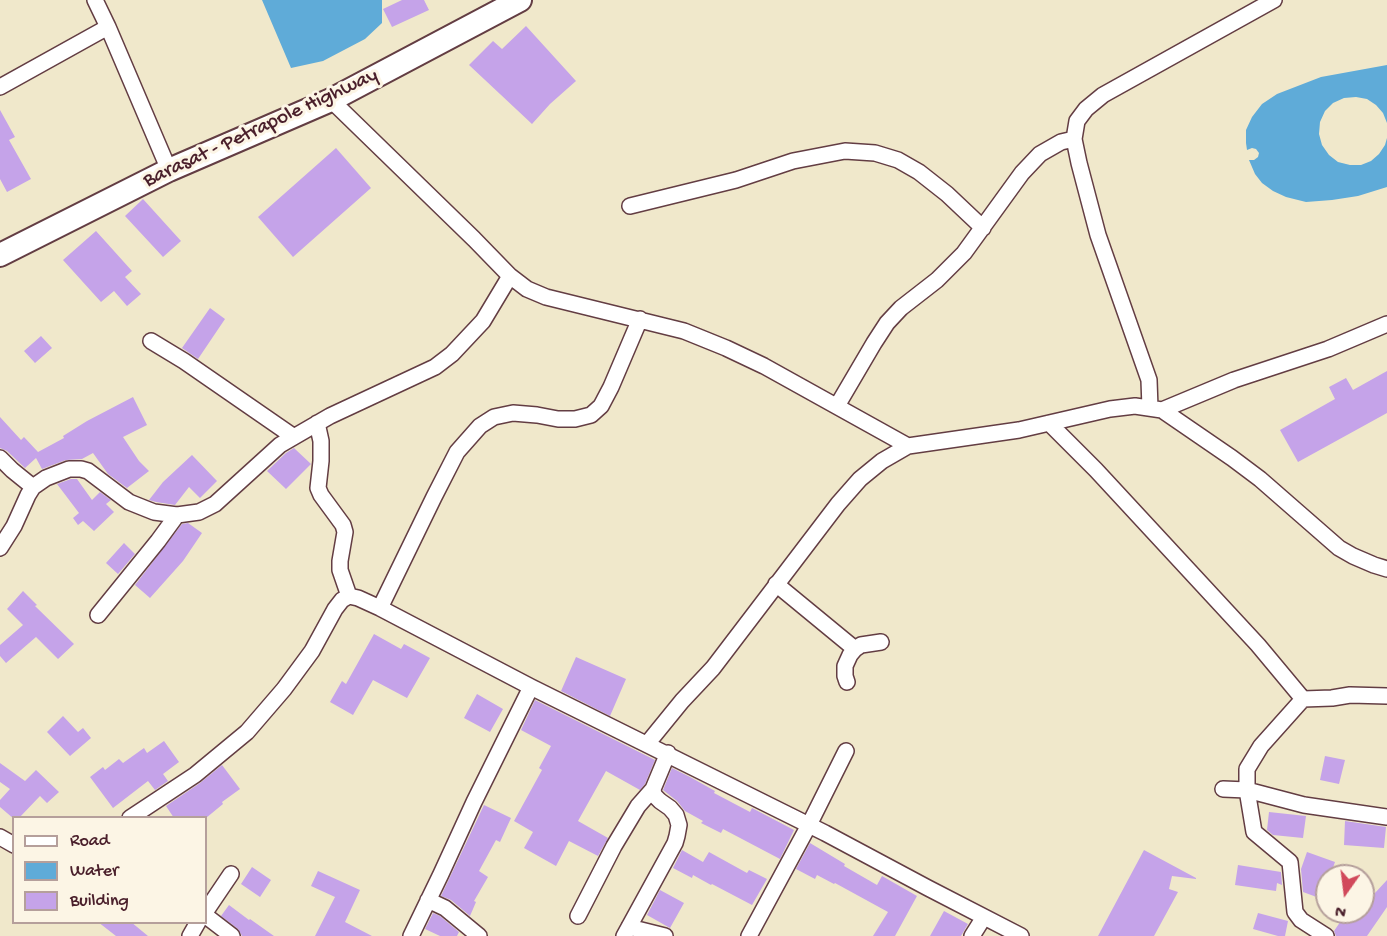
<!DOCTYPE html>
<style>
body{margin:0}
#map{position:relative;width:1387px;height:936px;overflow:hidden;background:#f0e8cb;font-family:"Gochi Hand",sans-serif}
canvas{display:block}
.legend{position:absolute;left:12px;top:816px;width:195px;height:108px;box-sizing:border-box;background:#fcf5e5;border:2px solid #b59f9b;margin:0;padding:8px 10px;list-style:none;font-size:18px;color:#4a1f2b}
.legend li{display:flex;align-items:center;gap:12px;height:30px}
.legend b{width:30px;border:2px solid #b59f9b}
.north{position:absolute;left:1315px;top:864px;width:60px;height:60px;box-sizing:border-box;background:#fcf5e5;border:2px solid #b59f9b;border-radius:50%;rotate:194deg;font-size:16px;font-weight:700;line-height:24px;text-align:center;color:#4a1f2b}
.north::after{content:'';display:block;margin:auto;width:21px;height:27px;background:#d1495b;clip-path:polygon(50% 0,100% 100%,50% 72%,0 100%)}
</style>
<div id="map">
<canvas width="1387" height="936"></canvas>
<ul class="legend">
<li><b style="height:8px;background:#fff"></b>Road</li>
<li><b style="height:16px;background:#5fabd8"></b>Water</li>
<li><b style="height:16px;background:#c5a3e9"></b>Building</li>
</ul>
<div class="north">N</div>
</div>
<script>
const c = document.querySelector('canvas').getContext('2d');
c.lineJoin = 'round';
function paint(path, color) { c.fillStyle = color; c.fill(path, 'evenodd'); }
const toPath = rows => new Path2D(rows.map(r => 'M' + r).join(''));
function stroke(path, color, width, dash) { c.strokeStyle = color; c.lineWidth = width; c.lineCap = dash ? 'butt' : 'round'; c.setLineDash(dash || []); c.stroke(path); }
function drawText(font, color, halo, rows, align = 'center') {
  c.font = font + ' "Gochi Hand",sans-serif'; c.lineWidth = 6; c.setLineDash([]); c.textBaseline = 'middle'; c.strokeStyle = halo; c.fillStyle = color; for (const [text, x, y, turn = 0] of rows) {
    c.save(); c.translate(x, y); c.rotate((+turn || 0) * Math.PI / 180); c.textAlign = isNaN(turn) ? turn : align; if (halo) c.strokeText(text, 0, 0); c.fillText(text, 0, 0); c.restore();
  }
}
const water = toPath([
 [262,0,382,0,382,23,365,39,323,61,291,68],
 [1387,65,1387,123,1383,113,1376,105,1367,99,1356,97,1344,98,1333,103,1325,111,1320,122,1319,134,1322,145,1329,155,1338,162,1350,165,1361,165,1371,161,1379,154,1385,145,1387,138,1387,187,1358,196,1332,200,1306,202,1286,197,1273,191,1262,183,1255,174,1249,160,1254,160,1258,157,1259,153,1256,149,1252,148,1247,150,1246,143,1246,130,1252,117,1262,104,1277,94,1321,77]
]);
const building = toPath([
 [402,0,424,0,429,10,392,27,383,9],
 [526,26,576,81,550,104,532,124,469,65,493,41,502,49],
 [0,110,15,137,9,140,31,179,7,192,0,179],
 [336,148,371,188,293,257,258,217],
 [143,199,181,241,163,257,125,216],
 [96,231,132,271,125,277,141,294,127,306,114,291,101,302,63,260],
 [210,308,225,319,198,359,182,348],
 [41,336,52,348,35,363,24,351],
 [1387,371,1387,413,1298,462,1280,430,1335,399,1329,387,1346,378,1353,390],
 [133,397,147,425,123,437,139,461,149,471,127,488,108,474,93,453,82,459,66,460,42,469,36,458,25,468,7,451,0,448,0,417,21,440,24,437,38,452,64,438,63,436,87,421],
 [294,448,311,464,286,489,267,471,286,453],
 [192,455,217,481,200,498,189,487,175,505,156,502,149,500,163,482],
 [71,479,77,479,92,500,100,492,111,500,106,504,114,512,94,531,83,521,78,525,73,518,79,513,57,484],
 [188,523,202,533,183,561,150,598,135,585,182,524],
 [124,543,135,554,118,574,106,563],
 [23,591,37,605,35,606,74,644,58,659,36,637,6,663,0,656,0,645,23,625,7,609],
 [374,634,401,649,404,644,430,658,407,698,373,680,353,715,330,702,342,681,346,684],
 [576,657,626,679,610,716,561,691],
 [477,694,503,709,490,732,464,718],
 [535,700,655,760,645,784,640,790,606,771,578,821,608,838,598,856,569,841,556,866,524,848,533,832,514,821,542,770,539,768,551,746,521,730],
 [63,716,78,732,83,728,91,738,70,756,47,732],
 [164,741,179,762,163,774,168,781,155,790,148,781,113,808,90,777,103,767,105,770,119,759,123,763,144,748,147,753],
 [1325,756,1345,760,1339,784,1320,780],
 [0,763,25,781,36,770,59,792,47,803,40,796,19,818,14,818,14,819,0,807,0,800,10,789,0,782],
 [222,765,240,789,222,802,223,804,206,818,174,818,166,806,200,783],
 [672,768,690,777,715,791,714,793,750,812,752,808,794,830,780,859,723,829,721,833,701,823,703,821,685,811,677,801,663,790],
 [484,805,511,818,500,842,496,840,479,871,488,877,474,901,476,902,470,916,451,900,441,896],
 [1269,812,1306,816,1303,838,1273,835,1267,830],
 [1345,821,1386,827,1384,848,1344,845],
 [810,843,845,864,844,866,877,885,882,876,917,896,895,936,873,936,888,912,835,883,834,884,817,875,815,879,796,869],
 [682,850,703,862,709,852,747,873,749,870,767,879,752,905,712,884,711,885,693,875,692,878,673,868],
 [1144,850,1196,878,1196,879,1172,876,1169,889,1178,892,1154,936,1098,936],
 [1307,852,1335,862,1330,876,1327,876,1327,886,1322,899,1303,892,1301,869],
 [1238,865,1281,872,1282,885,1277,883,1276,891,1235,885],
 [252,867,271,880,260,897,241,884],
 [318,871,360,890,345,922,372,936,315,936,335,897,311,886],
 [1387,880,1387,907,1367,936,1336,936,1334,931,1347,912,1363,912,1363,906],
 [660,890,684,903,670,928,647,915],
 [229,905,249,920,250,919,274,936,242,936,238,929,221,916],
 [944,911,968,924,961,936,930,936],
 [433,913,440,916,459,932,457,936,440,936,425,929],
 [1258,913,1288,921,1285,936,1278,936,1253,929],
 [98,922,131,922,148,936,116,936]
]);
const minor = toPath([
 [95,0,108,27,169,170],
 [0,87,108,27],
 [331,100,474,239,510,276,527,289,546,297,684,331,726,348,764,366,908,446],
 [630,206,736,180,793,161,845,151,875,153,898,160,919,172,947,194,983,228],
 [151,341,184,361,294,437],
 [837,406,874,343,887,323,901,308,937,280,964,253,1022,173,1040,154,1061,142,1074,139],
 [1150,408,1149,380,1098,235,1079,163,1074,139,1077,121,1086,109,1103,95,1274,0],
 [1162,410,1234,380,1328,349,1387,324],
 [317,423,321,441,321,461,318,488,321,495,343,525,345,532,340,561,340,570,349,596],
 [1049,423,1096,470,1258,645,1303,699],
 [0,458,12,470,33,487],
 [0,548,14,526,28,495,33,487,46,478,69,469,81,469,88,471,129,502,154,512,177,515,199,512,215,504,280,445,330,416,435,367,452,354,483,321,510,276],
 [776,584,855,649],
 [380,608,434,497,457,452,480,426,494,417,513,413,537,415,558,419,575,419,591,415,601,406,611,387,640,319],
 [98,615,158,541,177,515],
 [847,682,845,676,845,666,850,655,855,649,861,645,881,642],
 [647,744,682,701,713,668,838,504,860,479,882,461,908,446,1019,430,1110,409,1135,406,1162,410,1232,458,1260,479,1339,548,1353,556,1374,565,1387,569],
 [1223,789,1247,790,1304,805,1387,817],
 [130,818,195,775,247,732,284,689,312,651,335,609,342,600,349,596,358,598,380,608,531,687,825,833,928,888,1021,936],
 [0,837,14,845],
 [428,900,445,908,479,936],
 [206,911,231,874],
 [206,916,232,936],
 [578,916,614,846,638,806,653,789],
 [629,927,665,936],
 [190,936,198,922],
 [411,936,441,874,474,802,531,687],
 [624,936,675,843,677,836,679,825,676,815,670,808,660,801,654,795,653,789,668,753],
 [749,936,809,825,846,751],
 [972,936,984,917],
 [1326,936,1301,920,1295,912,1290,862,1254,832,1247,790,1247,769,1261,746,1303,699,1332,698,1350,695,1387,696]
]);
const highway = toPath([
 [0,255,169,170,331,100,520,0]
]);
const streetNames = [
 ["Barasat - Petrapole Highway",261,129,-25]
];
paint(water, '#5fabd8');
paint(building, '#c5a3e9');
stroke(minor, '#633d43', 18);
stroke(highway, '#633d43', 26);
stroke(minor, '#fff', 15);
stroke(highway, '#fff', 22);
drawText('21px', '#4a1f2b', '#fcf5e5', streetNames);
</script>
